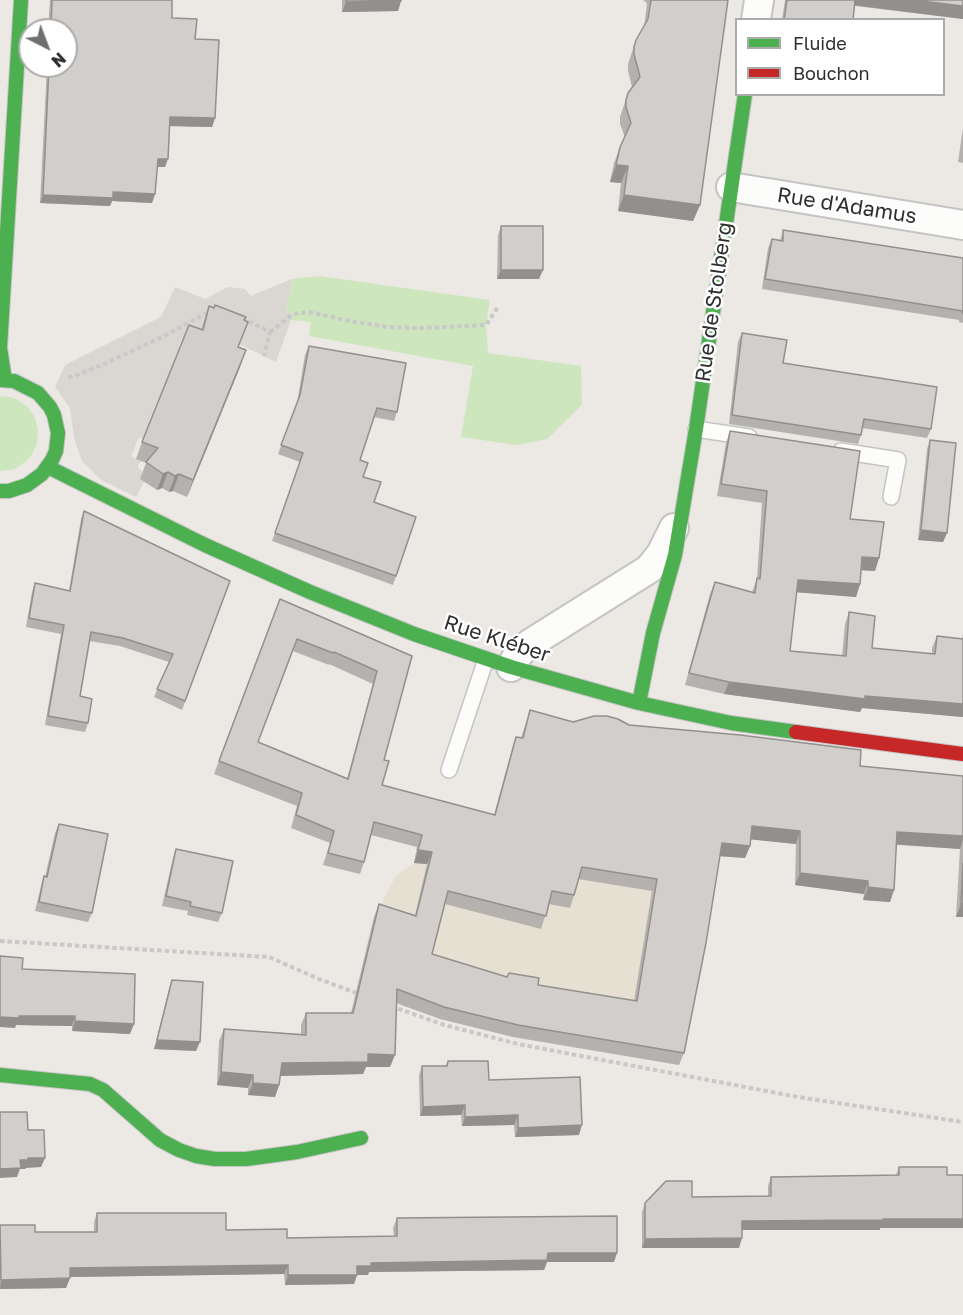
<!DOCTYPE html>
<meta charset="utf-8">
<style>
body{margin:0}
#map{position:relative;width:963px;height:1315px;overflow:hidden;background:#ece8e4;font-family:"Golos Text",sans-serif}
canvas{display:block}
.legend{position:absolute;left:735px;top:18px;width:210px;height:78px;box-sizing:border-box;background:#fff;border:2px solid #ababab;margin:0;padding:8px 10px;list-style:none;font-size:18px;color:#2e2e2e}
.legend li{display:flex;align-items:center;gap:12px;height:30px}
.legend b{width:30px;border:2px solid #ababab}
.north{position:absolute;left:18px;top:18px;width:60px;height:60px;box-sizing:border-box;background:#fff;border:2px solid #ababab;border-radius:50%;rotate:138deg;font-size:16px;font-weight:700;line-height:24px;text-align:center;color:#2e2e2e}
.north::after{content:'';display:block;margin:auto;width:21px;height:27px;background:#706f6e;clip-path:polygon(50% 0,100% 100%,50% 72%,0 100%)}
</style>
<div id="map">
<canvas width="963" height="1315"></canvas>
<ul class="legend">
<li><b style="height:8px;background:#4caf50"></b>Fluide</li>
<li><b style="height:8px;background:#c62828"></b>Bouchon</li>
</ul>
<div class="north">N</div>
</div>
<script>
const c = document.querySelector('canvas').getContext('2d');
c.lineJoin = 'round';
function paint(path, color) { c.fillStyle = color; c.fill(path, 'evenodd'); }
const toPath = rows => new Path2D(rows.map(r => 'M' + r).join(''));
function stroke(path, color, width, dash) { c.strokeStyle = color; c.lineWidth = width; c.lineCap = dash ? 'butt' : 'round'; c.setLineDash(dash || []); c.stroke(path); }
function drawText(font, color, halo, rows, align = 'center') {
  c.font = font + ' "Golos Text",sans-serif'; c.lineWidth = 5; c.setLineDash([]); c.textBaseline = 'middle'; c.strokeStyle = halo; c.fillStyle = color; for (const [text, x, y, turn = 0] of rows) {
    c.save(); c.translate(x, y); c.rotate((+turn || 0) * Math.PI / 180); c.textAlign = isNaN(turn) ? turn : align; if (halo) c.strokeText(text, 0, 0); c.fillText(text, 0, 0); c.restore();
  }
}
const education = toPath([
 [417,847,687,868,701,956,679,1065,513,1037,374,917,396,876,414,863]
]);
const green = toPath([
 [319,276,490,300,486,325,488,353,581,366,582,405,547,439,517,445,461,437,473,366,309,336,311,322,291,320,293,314,286,312,292,279],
 [0,396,10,397,16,399,28,407,35,418,38,431,37,444,31,456,26,461,15,469,2,471,0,471]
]);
const plaza = toPath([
 [292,279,286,312,293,314,276,362,239,344,242,339,196,347,181,341,179,346,181,348,144,439,139,437,131,456,141,461,138,465,139,469,141,470,143,475,144,482,136,497,101,480,82,461,74,438,70,408,55,387,65,365,161,317,175,287,205,299,228,287,245,289,251,296]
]);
const path = toPath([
 [242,318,270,332,264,356],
 [270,332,293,314,309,312,350,321,387,327,420,328,486,325,498,307],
 [68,377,72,377,104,364,162,337,205,314,211,314],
 [0,941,269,957,319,979,359,994],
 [391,1006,444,1025,518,1044,798,1097,963,1122]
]);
const lane = toPath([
 [696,429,749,437],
 [841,451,898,460,891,497],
 [449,770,486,659]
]);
const street = toPath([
 [756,20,759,0],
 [731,187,963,225],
 [511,667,519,653,531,643,649,569,661,554,674,528]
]);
const fast = toPath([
 [0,380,14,381,38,393,50,407,54,415,58,433,56,451,52,460,42,474,27,485,9,491,0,491],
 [5,380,0,348,21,0],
 [48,467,205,545,310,592,414,634,511,667,639,703,731,723,796,732],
 [639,703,653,633,675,555,696,429,745,94],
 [0,1075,90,1084,103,1090,160,1140,179,1150,196,1156,215,1159,246,1159,297,1152,361,1138]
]);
const jam = toPath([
 [796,732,963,754]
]);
const wall = toPath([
 [50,0,172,0,172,18,195,39,215,118,212,127,169,126,165,167,157,167,155,194,152,203,112,201,110,206,40,203,47,66,66,66,66,30,48,30],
 [342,0,401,0,398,11,342,12],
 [643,0,728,0,700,205,693,221,618,211,621,183,610,182,614,163,620,147,625,137,620,124,620,117,628,93,632,87,628,71,628,64,636,40,644,28,647,3],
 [785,0,963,0,963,19,855,6,853,20,782,20],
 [963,128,963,163,958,162],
 [501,226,539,279,497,279,498,235],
 [783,230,963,258,963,323,959,322,959,320,762,289,768,248,772,239,780,241],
 [209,306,238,347,240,367,187,497,173,491,169,492,162,488,157,490,140,479,146,463,136,459,142,442,201,330],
 [742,333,783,363,931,429,927,438,862,428,861,435,858,444,729,424,738,342],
 [309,346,397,412,394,421,374,417,360,460,363,477,374,502,396,576,393,585,272,541,300,462,278,454,297,403,305,355],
 [730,431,850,519,879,558,875,571,861,570,860,584,856,597,796,592,790,651,842,656,845,624,849,612,872,648,932,654,932,648,937,636,962,639,963,634,963,717,862,708,860,712,724,694,685,685,710,594,715,582,752,592,757,579,762,503,717,496,726,443],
 [930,440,947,533,943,542,918,540,927,449],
 [84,511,230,581,182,710,154,697,169,662,120,646,89,641,80,696,88,723,85,732,45,725,61,634,26,627,32,592,35,583,69,591,81,519],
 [280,599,412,656,384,760,382,785,494,815,512,749,516,737,521,738,530,710,573,722,629,725,860,766,963,776,963,917,956,917,960,849,897,845,890,902,863,900,864,894,795,885,796,844,750,839,750,846,745,858,720,856,684,1053,679,1065,513,1037,440,1019,396,1003,390,1067,366,1067,363,1074,280,1076,279,1085,275,1097,248,1095,248,1088,217,1085,219,1041,224,1029,301,1034,301,1025,306,1013,351,1013,374,917,379,904,415,915,427,864,414,863,417,847,371,835,364,862,360,874,323,865,330,843,291,828,297,806,214,774],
 [293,651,329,665,329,664,373,684,347,779,258,742],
 [578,879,652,891,634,1001,538,985,507,977,432,954,445,904,541,929,549,904,570,908,574,895],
 [59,824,92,913,88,922,35,911,41,886,44,876,45,877,55,833],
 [176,849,222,913,218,922,187,915,188,911,162,906,173,858],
 [22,969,130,1034,72,1031,72,1026,16,1025,15,1028],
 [172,980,196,1051,154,1049,169,989],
 [448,1061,489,1080,579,1135,515,1137,514,1125,462,1126,461,1115,420,1116,419,1075,422,1066,446,1066],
 [899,1167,947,1175,963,1175,963,1228,880,1228,880,1230,742,1230,739,1248,642,1248,642,1212,645,1203,692,1197,768,1196,768,1186,771,1177,896,1175],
 [97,1213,287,1238,394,1236,393,1228,397,1218,614,1262,547,1262,544,1270,369,1272,368,1275,357,1275,354,1284,285,1285,284,1274,70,1277,66,1288,0,1289,0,1226,35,1232,94,1232,94,1222]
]);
const shadedWall = toPath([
 [854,0,913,0,963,6,963,19,852,5],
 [401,1,398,11,342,12,346,2],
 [170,117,215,118,212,127,167,126],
 [158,159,168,159,165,167,155,167],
 [616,165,628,166,621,183,610,182],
 [113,192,155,194,152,203,112,201,110,206,40,203,43,195],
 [624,195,700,205,693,221,618,211],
 [501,270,543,270,539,279,497,279],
 [246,350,240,367,187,497,193,480],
 [168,472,162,488,157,490,163,474],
 [179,474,173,491,169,492,175,476],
 [921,530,947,533,943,542,918,540],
 [862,557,879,558,875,571,858,570],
 [798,580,860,584,856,597,793,592],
 [729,682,865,696,963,704,963,717,862,708,860,712,724,694],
 [752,826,800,831,796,844,747,839],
 [897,832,963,836,963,840,960,849,893,844],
 [722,843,750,846,745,858,717,856],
 [418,850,432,852,427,864,414,863],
 [800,873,868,881,864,894,795,885],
 [868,887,894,890,890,902,863,900],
 [961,904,963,904,963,917,956,917],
 [19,1016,75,1016,72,1026,16,1025,15,1028,0,1027,0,1017],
 [75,1021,134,1024,130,1034,72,1031],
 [157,1040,200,1042,196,1051,154,1049],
 [368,1054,395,1055,390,1067,366,1067,363,1074,277,1076,282,1063],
 [221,1072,253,1075,248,1088,217,1085],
 [253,1083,279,1085,275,1097,248,1095],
 [465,1105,461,1115,420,1116,423,1107],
 [518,1115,514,1125,462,1126,465,1117],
 [582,1125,579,1135,515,1137,518,1128],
 [28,1158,45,1158,41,1167,26,1168,25,1169,20,1169,17,1177,0,1178,0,1169,20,1160],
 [883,1219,963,1219,963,1228,880,1228,880,1230,739,1230,742,1221],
 [742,1238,739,1248,642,1248,645,1239],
 [548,1253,617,1253,614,1262,547,1262,544,1270,369,1272,368,1275,357,1275,354,1284,285,1285,288,1275,357,1266,371,1263],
 [288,1265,284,1274,66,1277,70,1268],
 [70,1278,66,1288,0,1289,1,1280]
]);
const building = toPath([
 [52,0,172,0,172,18,197,19,195,39,219,40,215,118,170,117,168,159,158,159,155,194,113,192,113,198,43,195,49,66,66,66,66,30,51,30,52,0],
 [346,0,401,0,401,1,346,2,346,0],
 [651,0,728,0,700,205,624,195,628,166,616,165,620,147,631,123,626,107,626,100,628,93,640,77,634,54,634,47,636,40,648,19,651,0],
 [787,0,855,0,853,20,784,20,787,0],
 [913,0,963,0,963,6,913,0],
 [501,226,543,226,543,270,501,270,501,226],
 [783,230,963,258,963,313,962,313,963,311,765,279,772,239,783,241,783,230],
 [215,305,246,317,244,320,248,322,238,347,246,350,193,480,179,474,175,476,168,472,163,474,146,462,158,448,142,442,189,325,203,330,209,306,214,308,215,305],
 [742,333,787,340,783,363,937,387,931,429,864,419,861,435,732,415,742,333],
 [309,346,406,363,397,412,377,408,360,460,368,463,363,477,381,482,374,502,416,517,396,576,275,533,303,453,281,445,300,395,309,346],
 [730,431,860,451,850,519,884,522,879,558,862,557,860,584,798,580,790,651,846,656,849,612,875,616,872,648,935,654,937,636,963,639,963,704,865,696,865,699,729,682,689,673,715,582,755,593,757,578,760,579,767,491,721,484,730,431],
 [930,440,956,443,947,533,921,530,930,440],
 [84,511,230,581,185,701,157,689,173,654,123,638,91,632,80,696,92,699,88,723,48,716,64,625,29,618,35,583,70,591,84,511],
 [280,599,412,656,384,760,389,761,382,785,495,815,516,737,523,738,530,710,573,722,594,716,607,716,618,719,629,725,740,735,861,750,860,766,963,776,963,836,897,832,894,890,868,887,868,881,800,873,800,831,752,826,750,846,722,843,706,943,684,1053,518,1025,444,1007,397,989,395,1055,368,1054,368,1062,282,1063,279,1085,253,1083,253,1075,221,1072,224,1029,306,1035,306,1013,353,1013,379,904,416,916,432,852,418,850,422,835,374,822,364,862,328,853,334,831,296,815,302,793,219,761,280,599],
 [297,639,333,653,334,652,377,671,348,779,258,742,297,639],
 [582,867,657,879,637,1001,538,985,539,978,509,973,507,977,432,954,448,891,546,916,552,891,574,895,582,867],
 [59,824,108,834,92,913,39,902,44,876,47,877,59,824],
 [176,849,233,861,222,913,190,906,191,902,166,896,176,849],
 [963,863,963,904,961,904,963,863],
 [0,956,23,958,22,969,135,974,134,1024,75,1021,75,1016,19,1016,19,1018,0,1017,0,956],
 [172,980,203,982,200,1042,157,1040,172,980],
 [448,1061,488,1061,489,1080,580,1077,582,1125,518,1128,518,1115,465,1117,465,1105,423,1107,422,1066,447,1066,448,1061],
 [0,1112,27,1112,28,1130,44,1130,45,1158,28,1158,28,1160,20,1160,21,1168,0,1169,0,1112],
 [899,1167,947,1167,947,1175,963,1175,963,1219,883,1219,883,1220,742,1221,742,1238,645,1239,645,1203,666,1181,692,1181,692,1197,771,1196,771,1177,899,1175,899,1167],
 [97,1213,226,1213,226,1230,287,1229,287,1238,397,1236,397,1218,617,1216,617,1253,548,1253,547,1260,371,1263,371,1266,357,1266,357,1275,288,1275,288,1265,70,1268,70,1278,1,1280,0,1225,35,1225,35,1232,97,1232,97,1213]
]);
const streetNames = [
 ["Rue d'Adamus",847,206,9],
 ["Rue de Stolberg",714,302,-82],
 ["Rue Kléber",497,639,18]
];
paint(education, '#e6e0d3');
paint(green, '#cee6be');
paint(plaza, '#dad6d2');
stroke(lane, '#c5c4c5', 18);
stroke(street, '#c5c4c5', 32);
stroke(fast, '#c5c4c5', 16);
stroke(jam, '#c5c4c5', 16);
stroke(path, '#c9c9c8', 4, [4.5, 3]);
stroke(lane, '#fcfcfb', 15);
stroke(street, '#fcfcfb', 28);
stroke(fast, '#4caf50', 14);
stroke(jam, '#c62828', 14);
paint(wall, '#b4b1af');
paint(shadedWall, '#92908e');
paint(building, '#d1cecb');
stroke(building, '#92908e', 1.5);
drawText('21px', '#2e2e2e', '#fff', streetNames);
</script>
